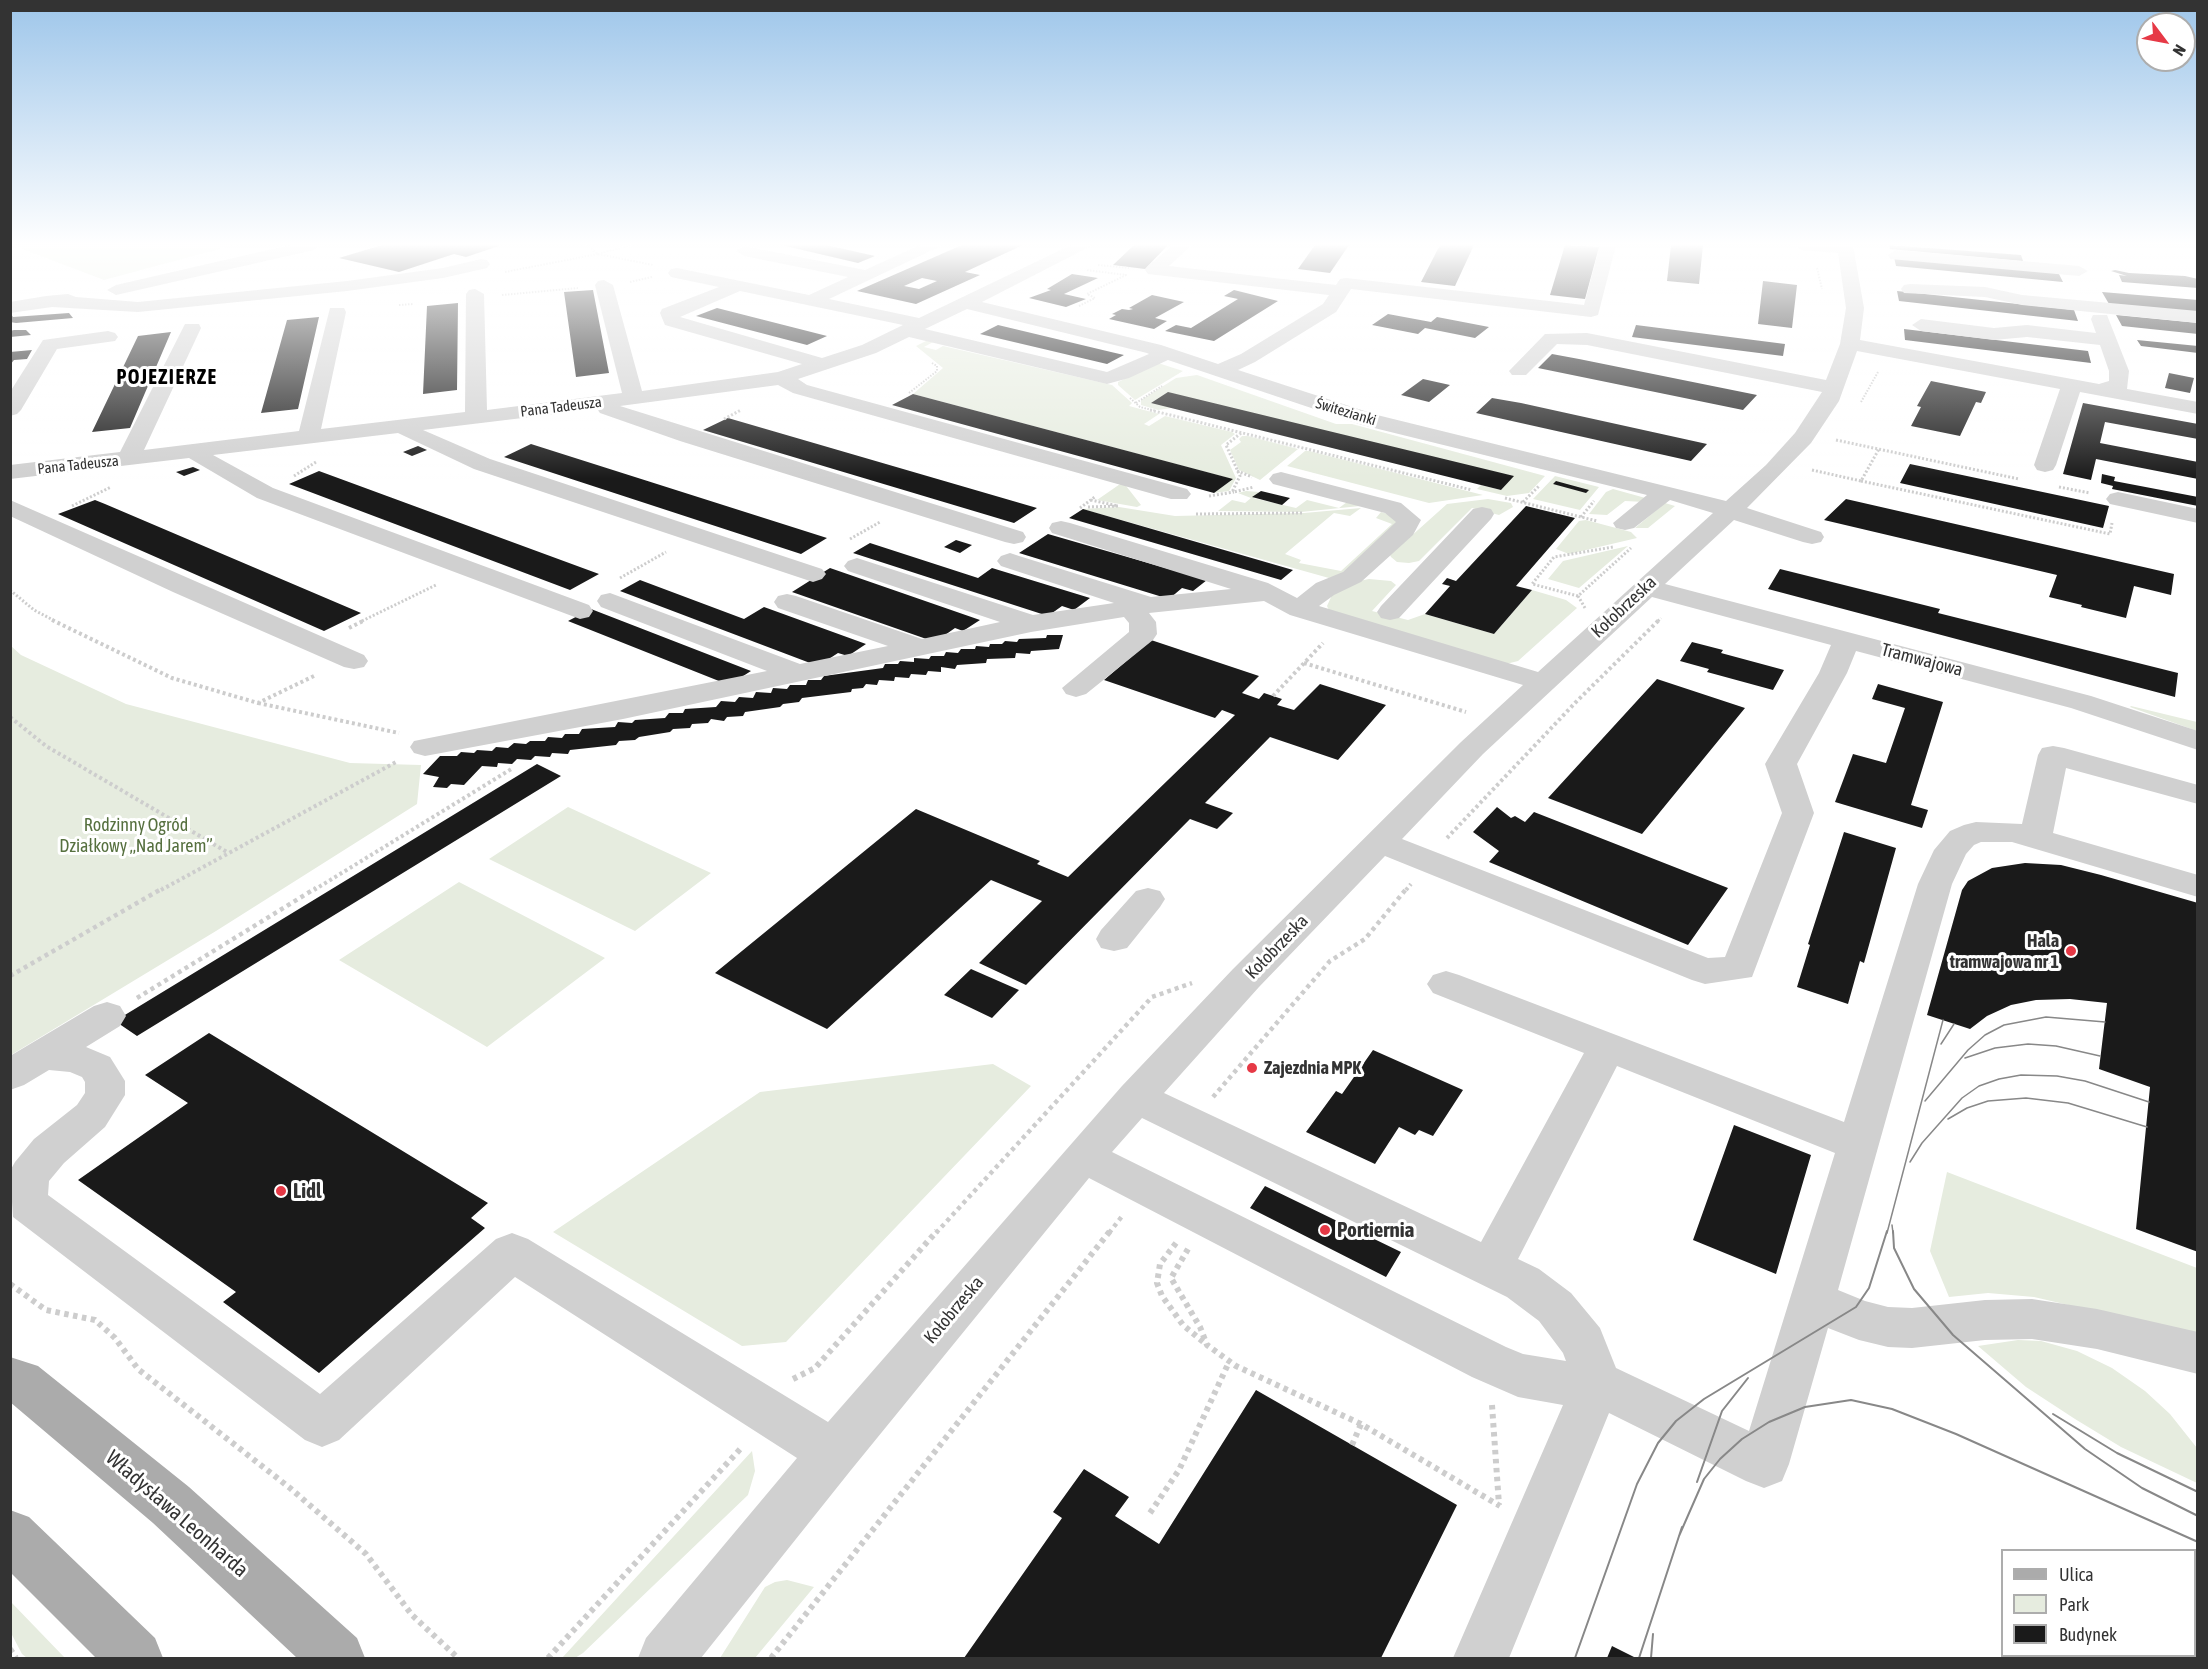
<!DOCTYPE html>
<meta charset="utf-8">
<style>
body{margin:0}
#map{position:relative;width:2208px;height:1669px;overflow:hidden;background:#fff;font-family:"Asap Condensed",sans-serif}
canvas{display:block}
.frame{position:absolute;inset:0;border:12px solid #333;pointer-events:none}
.legend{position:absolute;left:2001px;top:1549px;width:195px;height:108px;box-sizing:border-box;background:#fff;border:2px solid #adadad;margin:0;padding:8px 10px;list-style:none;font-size:18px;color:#333}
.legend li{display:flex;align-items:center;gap:12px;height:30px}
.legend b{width:30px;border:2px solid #adadad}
.north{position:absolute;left:2136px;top:12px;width:60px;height:60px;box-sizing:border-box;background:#fff;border:2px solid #adadad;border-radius:50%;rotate:122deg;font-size:16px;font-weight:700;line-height:24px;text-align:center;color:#333}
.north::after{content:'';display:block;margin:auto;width:21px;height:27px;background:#e63946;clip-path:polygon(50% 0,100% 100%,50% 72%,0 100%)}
</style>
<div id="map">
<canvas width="2208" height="1669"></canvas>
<div class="frame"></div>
<ul class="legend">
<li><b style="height:8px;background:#ababab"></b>Ulica</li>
<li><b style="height:16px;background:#e6ecdf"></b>Park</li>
<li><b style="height:16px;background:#1a1a1a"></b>Budynek</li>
</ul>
<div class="north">N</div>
</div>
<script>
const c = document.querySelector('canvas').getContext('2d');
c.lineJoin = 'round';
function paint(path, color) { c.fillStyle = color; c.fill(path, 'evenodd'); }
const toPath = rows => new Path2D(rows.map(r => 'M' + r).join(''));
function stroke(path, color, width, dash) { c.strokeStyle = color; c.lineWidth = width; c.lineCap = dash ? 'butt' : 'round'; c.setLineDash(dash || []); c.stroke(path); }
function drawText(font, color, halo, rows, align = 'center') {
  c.font = font + ' "Asap Condensed",sans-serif'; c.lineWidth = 6; c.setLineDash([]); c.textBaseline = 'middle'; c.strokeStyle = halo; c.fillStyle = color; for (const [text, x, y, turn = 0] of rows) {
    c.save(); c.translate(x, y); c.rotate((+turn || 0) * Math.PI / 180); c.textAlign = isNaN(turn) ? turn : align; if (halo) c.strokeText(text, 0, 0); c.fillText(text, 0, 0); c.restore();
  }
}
const green = toPath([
 [12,245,234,245,104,280],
 [930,339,935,341,924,347,936,350,943,346,1112,385,1132,403,1129,406,1159,414,1144,424,1149,426,1165,416,1232,432,1235,434,1221,445,1236,478,1229,491,1214,493,1232,479,913,394,943,368,916,346],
 [1158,363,1183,371,1135,400,1118,385,1118,382],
 [1197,375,1336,424,1352,424,1545,476,1529,493,1507,496,1477,489,1481,485,1501,490,1513,476,1152,403,1172,408,1158,410,1141,405,1141,400,1176,378],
 [1242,436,1248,436,1298,449,1260,480,1239,470,1230,450,1241,442,1239,439],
 [1305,451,1309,451,1483,495,1429,503,1287,466],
 [1555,476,1599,487,1580,510,1533,499],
 [1123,482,1141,505,1137,507,1097,500],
 [1613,489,1649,499,1645,502,1625,501,1607,515,1589,514,1606,492],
 [1246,491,1259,492,1253,498,1296,508,1307,500,1339,508,1347,502,1360,506,1301,512,1218,511,1232,500,1245,503,1251,498,1238,493],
 [1488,499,1511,503,1513,507,1499,515,1472,508,1419,561,1409,563,1397,562,1391,557,1390,555,1447,504],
 [1665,503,1675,506,1648,528,1635,528],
 [1119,507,1175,516,1304,513,1361,508,1350,516,1334,513,1285,554,1301,560,1299,563,1341,571,1392,524,1376,518,1381,512,1402,518,1339,576,1329,578,1082,509],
 [1586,520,1631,532,1637,538,1569,554,1556,549,1579,521],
 [1628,546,1579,588,1548,579,1563,561],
 [1369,579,1391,581,1396,585,1372,611,1408,620,1425,614,1494,634,1532,590,1566,600,1577,608,1518,661,1506,664,1331,615,1327,606,1332,595,1354,582],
 [11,646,21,655,126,704,350,763,421,765,417,804,216,931,11,1055],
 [2131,706,2197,722,2197,731,2130,707],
 [568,807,711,873,635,931,489,859],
 [459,882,605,958,487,1047,339,960],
 [993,1064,1031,1086,786,1342,742,1346,553,1232,760,1092],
 [1947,1172,2197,1268,2197,1335,2034,1297,1988,1293,1949,1297,1930,1251],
 [2018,1340,2041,1341,2077,1351,2112,1368,2145,1391,2170,1414,2197,1448,2197,1483,2121,1447,2075,1419,2026,1387,1978,1346],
 [752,1451,755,1471,748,1495,583,1653,575,1658,562,1658],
 [787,1580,814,1587,755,1658,720,1658,765,1587,775,1582],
 [11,1602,65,1658,27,1658,22,1654,11,1633]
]);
const building = toPath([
 [382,245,499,245,499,246,466,257,454,254,399,272,339,258],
 [781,245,826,245,875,256,858,263],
 [962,245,1023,245,965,272,980,275,916,304,857,291],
 [922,278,937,281,919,289,904,286],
 [1134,245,1168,245,1145,269,1113,265],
 [1315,245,1349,245,1330,273,1298,269],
 [1440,245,1474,245,1455,286,1421,282],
 [1565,245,1599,247,1585,299,1550,295],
 [1671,245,1703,245,1699,284,1667,281],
 [1889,245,2021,255,2023,261,1890,249],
 [1894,257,2058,272,2063,282,1896,266],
 [2115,270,2129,273,2185,276,2198,279,2198,288,2122,282,2119,275,2127,276,2111,271],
 [1072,274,1098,278,1064,294,1086,299,1066,307,1029,298,1051,290,1047,289],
 [1763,281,1797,285,1792,328,1758,324],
 [593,290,609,373,576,377,564,292],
 [1234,290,1278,301,1214,341,1165,331,1176,325,1191,328,1238,299,1224,296],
 [1897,291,2074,310,2078,321,1899,301],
 [2102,292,2198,300,2198,313,2109,304],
 [1152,295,1184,302,1155,318,1167,321,1154,329,1109,319,1116,315,1112,314,1122,309,1129,310,1133,309,1129,308],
 [458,303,457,390,423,394,427,306],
 [717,308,827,336,807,345,696,316],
 [10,313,13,317,69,313,73,318,16,323,10,322],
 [1388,314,1431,322,1437,317,1489,327,1475,338,1425,328,1418,334,1372,325],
 [2116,315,2198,323,2198,334,2122,326],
 [319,317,298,409,261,413,287,320],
 [998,325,1111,352,1124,355,1107,364,980,334],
 [1636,325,1785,344,1783,356,1632,337],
 [1904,329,2088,351,2091,363,1905,340],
 [14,330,26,330,31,335,10,337,10,331],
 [171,332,130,428,92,432,138,336],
 [2137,340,2198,346,2198,353,2141,346],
 [32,350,27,359,14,360,10,365,10,352],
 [1552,354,1579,359,1757,395,1743,410,1538,368],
 [2169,373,2194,378,2190,393,2165,388],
 [1423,379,1450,385,1429,402,1401,395],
 [1931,381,1986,392,1981,403,1976,402,1960,436,1911,426,1921,407,1917,406],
 [1168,392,1514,476,1501,490,1151,403],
 [913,394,1233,479,1214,493,892,405],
 [1492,398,1521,403,1707,444,1691,461,1476,413],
 [2083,403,2198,424,2198,439,2105,422,2100,443,2198,462,2198,479,2096,459,2091,480,2063,474],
 [728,418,1037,508,1014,523,703,430],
 [531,444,827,538,801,554,504,457],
 [418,446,427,450,412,456,403,452],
 [1910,464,2109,506,2103,528,1900,483],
 [193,467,200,470,184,476,176,472],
 [319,471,599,574,570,590,289,484],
 [2102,474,2115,477,2114,481,2198,497,2198,506,2112,489,2113,486,2101,483],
 [1556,481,1589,490,1586,493,1553,484],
 [1261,491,1290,498,1282,505,1252,497],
 [1846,499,2174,574,2171,595,2134,586,2126,618,2081,607,2082,605,2049,597,2057,575,1824,520],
 [95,500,105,504,361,613,324,631,58,514],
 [1526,506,1575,518,1516,586,1532,590,1494,634,1425,614,1450,586,1442,584,1447,578,1456,581],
 [1083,509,1293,570,1281,580,1069,518],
 [1048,534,1207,580,1193,591,1182,588,1169,599,1019,553],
 [956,540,972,545,960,553,944,547],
 [870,543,978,578,992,568,1090,598,1074,610,1062,606,1048,616,853,553],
 [830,568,980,620,963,631,955,628,935,642,792,592],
 [1780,569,1940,609,1938,613,2178,673,2175,697,1768,589],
 [640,580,744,619,764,607,866,644,848,656,838,653,818,666,620,591],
 [591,609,751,671,729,685,568,621],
 [1047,635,1063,635,1059,649,1031,651,1030,654,1016,653,1015,658,987,659,986,663,957,665,955,669,941,667,941,672,928,671,926,675,911,674,909,678,895,677,894,681,879,680,877,685,866,684,863,688,852,689,851,692,802,698,799,702,783,704,780,707,745,712,743,716,727,717,724,721,711,719,708,723,692,724,690,728,673,729,670,732,639,737,635,740,619,741,616,745,570,750,568,754,552,753,550,757,535,756,531,760,517,759,512,764,498,763,497,767,482,766,464,785,451,784,447,788,433,787,439,777,423,774,440,756,457,756,461,752,474,753,477,750,492,751,496,747,508,748,514,743,526,744,530,741,545,741,548,737,562,738,565,734,579,734,582,729,615,727,618,722,632,723,635,720,665,718,669,713,683,713,685,709,716,707,721,701,735,702,739,697,753,698,756,692,771,693,773,688,787,689,790,685,806,685,808,680,821,680,824,676,883,668,885,664,898,664,900,661,914,662,914,658,929,659,931,656,944,656,946,652,958,653,961,649,975,649,976,646,989,647,990,644,1002,644,1005,641,1017,642,1019,639,1046,638],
 [1151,640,1259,676,1242,693,1259,699,1264,693,1282,699,1277,705,1294,710,1320,684,1386,705,1338,760,1270,737,1205,803,1233,813,1217,829,1190,819,1026,985,979,963,1042,901,991,880,827,1029,715,973,916,809,1040,861,1037,864,1068,877,1235,715,1222,710,1215,718,1104,680],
 [1692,642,1723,650,1721,653,1784,670,1773,690,1707,672,1709,669,1680,661],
 [1657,679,1745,708,1642,834,1548,798],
 [1878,684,1943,702,1911,805,1928,810,1922,828,1835,802,1853,754,1886,763,1905,708,1872,699],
 [537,764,561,776,137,1036,115,1021],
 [1497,807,1511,818,1515,816,1525,822,1534,812,1728,888,1688,945,1489,862,1499,851,1473,832],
 [1844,832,1896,848,1864,963,1860,961,1848,1004,1797,987,1810,945,1808,944],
 [2025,863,2061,865,2101,875,2198,903,2198,1252,2136,1229,2150,1087,2099,1069,2107,1003,2070,999,2036,1000,2011,1005,1987,1016,1970,1029,1927,1015,1962,890,1968,881,1992,868],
 [971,969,1019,990,992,1018,944,995],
 [209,1033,488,1203,471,1218,485,1228,319,1373,223,1302,236,1292,78,1180,188,1103,145,1075],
 [1373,1050,1463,1090,1433,1136,1419,1130,1415,1135,1399,1127,1375,1164,1306,1132,1336,1091,1342,1094],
 [1734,1125,1811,1155,1776,1274,1693,1240],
 [1265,1186,1401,1252,1386,1277,1250,1208],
 [1256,1390,1457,1505,1381,1658,964,1658,1062,1518,1053,1512,1084,1469,1129,1497,1115,1516,1159,1544],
 [2194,1572,2198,1574,2198,1658,2125,1658,2125,1656,2194,1656],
 [1612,1646,1636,1658,1607,1658]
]);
const pathFar4 = toPath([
 [601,253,632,245],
 [598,254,653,265],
 [1098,265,1129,268],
 [1817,268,1822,289],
 [505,272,598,254,586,245],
 [630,282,652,277],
 [502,295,578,288],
 [399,305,413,304],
 [1079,306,1095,298,1087,294,1126,275,1086,270],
 [909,393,937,371,937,366,932,363],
 [1130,398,1140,407,1156,411],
 [1861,402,1878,372],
 [1136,403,1162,386]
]);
const pathFar3 = toPath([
 [1150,410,1472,490],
 [724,419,741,410],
 [1241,433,1226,445,1240,476,1233,490,1234,492,1254,487],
 [1836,440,2019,479],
 [1812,470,1861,481,1879,449],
 [1237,471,1252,477],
 [294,476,316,462],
 [1861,481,2110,534,2112,523],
 [2059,487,2090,493],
 [1209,496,1234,492],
 [1505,498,1597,521],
 [1523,502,1539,486],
 [72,506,111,487],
 [1088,507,1118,506,1091,500],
 [1080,508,1096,496],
 [1196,514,1303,513],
 [1581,517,1594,501],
 [850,539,880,522],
 [620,578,666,552],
 [10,590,34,610,55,621],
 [1578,596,1532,584,1554,557,1613,547],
 [1585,608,1578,596,1631,548],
 [362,621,436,585],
 [1658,621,1661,618]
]);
const pathFar2 = toPath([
 [52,620,172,678,258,703,316,675],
 [349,628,365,620],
 [1304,663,1466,712],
 [1273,696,1323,643],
 [258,703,399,733],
 [10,717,46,746,227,852],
 [1447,838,1575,703,1659,620],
 [161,890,398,761],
 [314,890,513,768],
 [1406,890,1411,884]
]);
const pathFar1 = toPath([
 [10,976,163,888],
 [137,998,316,888],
 [1213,1097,1330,961,1365,939,1407,888],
 [936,1233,1152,997,1192,983],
 [1109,1233,1123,1215]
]);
const path = toPath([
 [1176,1243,1160,1264,1157,1283,1162,1296,1183,1325,1207,1345],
 [1188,1249,1171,1278,1200,1327,1207,1345,1236,1366,1361,1424,1500,1506],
 [10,1284,46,1310,95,1320,115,1338,138,1369,290,1488,366,1554,412,1615,458,1658],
 [793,1379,815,1368,937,1231],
 [1492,1405,1499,1505],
 [1352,1445,1361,1424],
 [1150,1513,1179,1470,1229,1362],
 [10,1649,16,1658],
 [548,1658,743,1446],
 [771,1658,1110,1231]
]);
const minor = toPath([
 [290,245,322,245,314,250,116,295,107,290,116,285,290,245],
 [920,245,943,245,829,299,919,318,1071,245,1093,245,982,302,1161,345,1218,364,1241,354,1323,304,1329,295,1148,274,1145,270,1148,266,1173,245,1192,245,1169,266,1336,285,1340,279,1346,278,1584,305,1600,245,1616,245,1598,315,1591,317,1351,289,1336,312,1255,362,1238,370,1377,415,1726,501,1766,465,1795,433,1822,392,1587,345,1557,344,1526,375,1512,375,1509,371,1545,334,1587,333,1826,380,1840,344,1846,308,1838,253,1801,250,1793,245,1853,245,1864,308,1860,340,2099,384,2109,381,2109,371,2100,345,2027,337,1994,340,1921,331,1912,325,1921,319,1994,328,2027,325,2096,333,2091,319,2093,315,2107,315,2129,371,2127,389,2198,402,2198,414,2080,392,2056,465,2053,470,2045,472,2037,470,2034,465,2060,389,1857,351,1839,401,1811,443,1747,508,1821,532,1824,537,1821,542,1812,544,1803,542,1734,520,1665,584,2091,696,2198,731,2198,750,2071,708,1856,651,1847,673,1797,764,1814,813,1752,977,1705,984,1692,980,1385,856,1259,987,1164,1093,1481,1242,1584,1053,1433,993,1427,984,1433,975,1446,971,1459,975,1844,1122,1918,884,1934,850,1950,831,1964,825,1976,822,2022,824,2038,755,2042,748,2053,746,2064,748,2198,785,2198,804,2066,768,2053,833,2198,875,2198,897,2012,842,1981,842,1974,845,1966,854,1952,884,1838,1290,1865,1301,1888,1307,1912,1308,1985,1300,2032,1299,2097,1309,2198,1332,2198,1374,2097,1349,2032,1339,1985,1340,1912,1348,1888,1347,1859,1340,1828,1328,1789,1464,1782,1481,1764,1488,1746,1481,1609,1413,1509,1658,1453,1658,1563,1405,1518,1397,1472,1377,1089,1178,851,1470,701,1658,638,1658,646,1638,797,1458,515,1277,339,1440,322,1447,305,1440,13,1217,10,1171,15,1162,34,1139,77,1105,85,1093,85,1082,82,1077,70,1072,49,1070,24,1085,10,1090,10,1056,94,1006,107,1002,120,1006,126,1016,120,1026,86,1047,110,1057,125,1081,125,1095,105,1127,64,1163,49,1181,48,1195,320,1394,496,1239,512,1233,528,1239,828,1422,1122,1086,1233,969,1461,742,1523,685,1290,615,1264,601,1149,613,1156,622,1157,634,1153,640,1086,694,1076,697,1066,694,1062,688,1129,632,1129,623,1124,617,1031,632,623,719,425,756,414,753,410,747,414,741,767,671,601,607,597,601,601,595,610,593,800,664,888,646,778,608,774,602,778,596,787,594,796,596,922,639,1000,622,848,571,844,566,848,561,857,558,1033,615,1114,603,1001,566,997,561,1001,556,1010,553,1019,556,1151,597,1231,589,1052,533,1049,528,1052,523,1061,521,1070,523,1268,583,1297,598,1316,583,1343,572,1396,522,1385,513,1273,484,1269,479,1273,474,1281,472,1401,503,1421,520,1413,535,1361,582,1334,595,1319,606,1538,672,1713,513,1670,500,1634,528,1625,530,1616,528,1613,523,1647,495,1362,425,1168,360,1129,378,1107,384,909,337,876,353,798,379,807,385,1187,489,1191,494,1187,499,1171,499,793,393,778,385,620,406,1023,532,1026,537,1023,542,1014,544,1005,542,680,441,600,413,597,409,423,430,490,459,822,569,826,574,822,579,813,582,474,469,398,433,213,455,273,488,589,605,593,611,589,617,580,619,257,498,189,458,10,479,10,465,120,452,185,324,199,324,201,328,144,450,299,431,330,308,344,308,346,312,321,429,465,412,466,294,469,290,475,289,484,294,487,410,622,393,595,285,598,281,604,280,613,285,642,391,778,372,802,364,665,325,660,313,662,309,719,287,671,277,668,273,671,269,677,268,809,295,848,277,744,256,736,251,744,246,865,270,920,245],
 [740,291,903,325,862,345,822,358,680,317,740,291],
 [967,309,1147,353,1149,354,1107,372,925,329,967,309],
 [1652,597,1831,645,1819,673,1765,764,1782,813,1725,957,1708,958,1402,839,1483,754,1652,597],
 [1617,1066,1835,1153,1749,1431,1616,1368,1600,1328,1571,1293,1539,1269,1518,1259,1617,1066],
 [1142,1118,1507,1297,1539,1321,1563,1353,1566,1361,1523,1354,1506,1347,1112,1152,1142,1118],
 [1896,250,2079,266,2088,271,2079,276,1890,259,1888,255,1896,250],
 [481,259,487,260,490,264,487,268,443,278,347,291,138,312,52,307,10,313,10,302,46,296,68,294,76,297,138,302,347,281,443,268,481,259],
 [1910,284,1985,287,2022,295,2198,311,2198,323,2022,305,1985,297,1904,293,1901,289,1904,285,1910,284],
 [108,331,115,333,118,337,115,341,57,349,21,410,17,414,10,416,10,392,43,340,108,331],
 [2118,492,2198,509,2198,523,2110,504,2106,499,2110,494,2118,492],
 [10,500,364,655,368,661,364,667,354,669,344,667,173,592,10,516,10,500],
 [1482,507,1491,509,1494,514,1491,519,1399,618,1390,620,1381,618,1377,612,1381,606,1473,509,1482,507],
 [1148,888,1160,891,1165,899,1160,907,1127,948,1114,951,1101,948,1096,939,1101,930,1136,891,1148,888]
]);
const major = toPath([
 [10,1357,38,1366,189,1487,357,1638,365,1658,297,1658,153,1523,10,1402,10,1357],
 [10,1510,29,1517,155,1638,163,1658,96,1658,10,1572,10,1510]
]);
const tramFar1 = toPath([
 [1941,1044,1954,1024],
 [1965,1058,1995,1048,2028,1044,2056,1046,2100,1056],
 [1925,1101,1968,1050,1985,1035,2004,1025,2046,1017,2105,1022],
 [1948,1119,1967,1108,1988,1101,2026,1098,2068,1103,2147,1127],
 [1910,1162,1922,1143,1962,1098,1979,1086,1999,1079,2021,1075,2057,1076,2085,1081,2149,1102],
 [1892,1225,1893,1233],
 [1887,1233,1943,1020]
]);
const tram = toPath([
 [1893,1231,1894,1248,1914,1289,1953,1335,2085,1449,2142,1488,2198,1516],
 [2053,1414,2117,1453,2198,1492],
 [1697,1482,1722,1411,1748,1378],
 [1679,1536,1704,1479,1720,1459,1742,1439,1769,1422,1805,1407,1851,1400,1892,1409,1956,1434,2198,1542],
 [1575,1658,1637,1484,1658,1443,1676,1421,1704,1399,1856,1307,1869,1288,1887,1231],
 [1639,1658,1682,1527],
 [1651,1658,1653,1634]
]);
const markers = [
 [2071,951,6,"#e63946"],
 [1252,1068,6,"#e63946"],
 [281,1191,6,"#e63946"],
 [1325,1230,6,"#e63946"]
];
const farStreetnames = [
 ["Pana Tadeusza",561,407,-7],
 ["Świtezianki",1346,412,17],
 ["Pana Tadeusza",78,465,-6]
];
const streetNames = [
 ["Kołobrzeska",1624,607,-43],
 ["Tramwajowa",1922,660,15],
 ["Kołobrzeska",1277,947,-46],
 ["Kołobrzeska",954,1310,-50]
];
const parkNames = [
 ["Rodzinny Ogród",136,825],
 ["Działkowy „Nad Jarem”",136,846]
];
const poiNames = [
 ["Hala",2059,941],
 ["tramwajowa nr 1",2059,962],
 ["Zajezdnia MPK",1264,1068,"left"]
];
const farDistrictnames = [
 ["POJEZIERZE",167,378]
];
const nearPoinames = [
 ["Lidl",293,1191],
 ["Portiernia",1337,1230]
];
const nearStreetnames = [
 ["Władysława Leonharda",177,1514,41]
];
paint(green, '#e6ecdf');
paint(building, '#1a1a1a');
stroke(pathFar4, '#cdcdcd', 2, [1.5, 1.5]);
stroke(pathFar3, '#cdcdcd', 3, [2, 2]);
stroke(pathFar2, '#cdcdcd', 4, [3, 3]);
stroke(pathFar1, '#cdcdcd', 4.5, [4, 4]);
stroke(path, '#cdcdcd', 6, [4.5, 4.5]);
paint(minor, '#d0d0d0');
paint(major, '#ababab');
stroke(tramFar1, '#888', 1.5);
stroke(tram, '#888', 2);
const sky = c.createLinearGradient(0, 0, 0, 479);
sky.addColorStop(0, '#9ec6ea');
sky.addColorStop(0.51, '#fff');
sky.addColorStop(1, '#ffffff00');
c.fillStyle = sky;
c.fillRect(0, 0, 2208, 479);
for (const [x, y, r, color] of markers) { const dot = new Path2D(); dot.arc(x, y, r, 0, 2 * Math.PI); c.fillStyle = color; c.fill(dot); stroke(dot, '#fff', 2); }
drawText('15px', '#333', '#fff', farStreetnames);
drawText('18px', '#333', '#fff', streetNames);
drawText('18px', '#56703f', '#fff', parkNames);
drawText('bold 18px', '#333', '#fff', poiNames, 'right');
c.letterSpacing = '1.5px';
drawText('bold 20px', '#000', '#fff', farDistrictnames);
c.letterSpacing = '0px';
drawText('bold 21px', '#333', '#fff', nearPoinames, 'left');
drawText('21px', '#333', '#fff', nearStreetnames);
</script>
